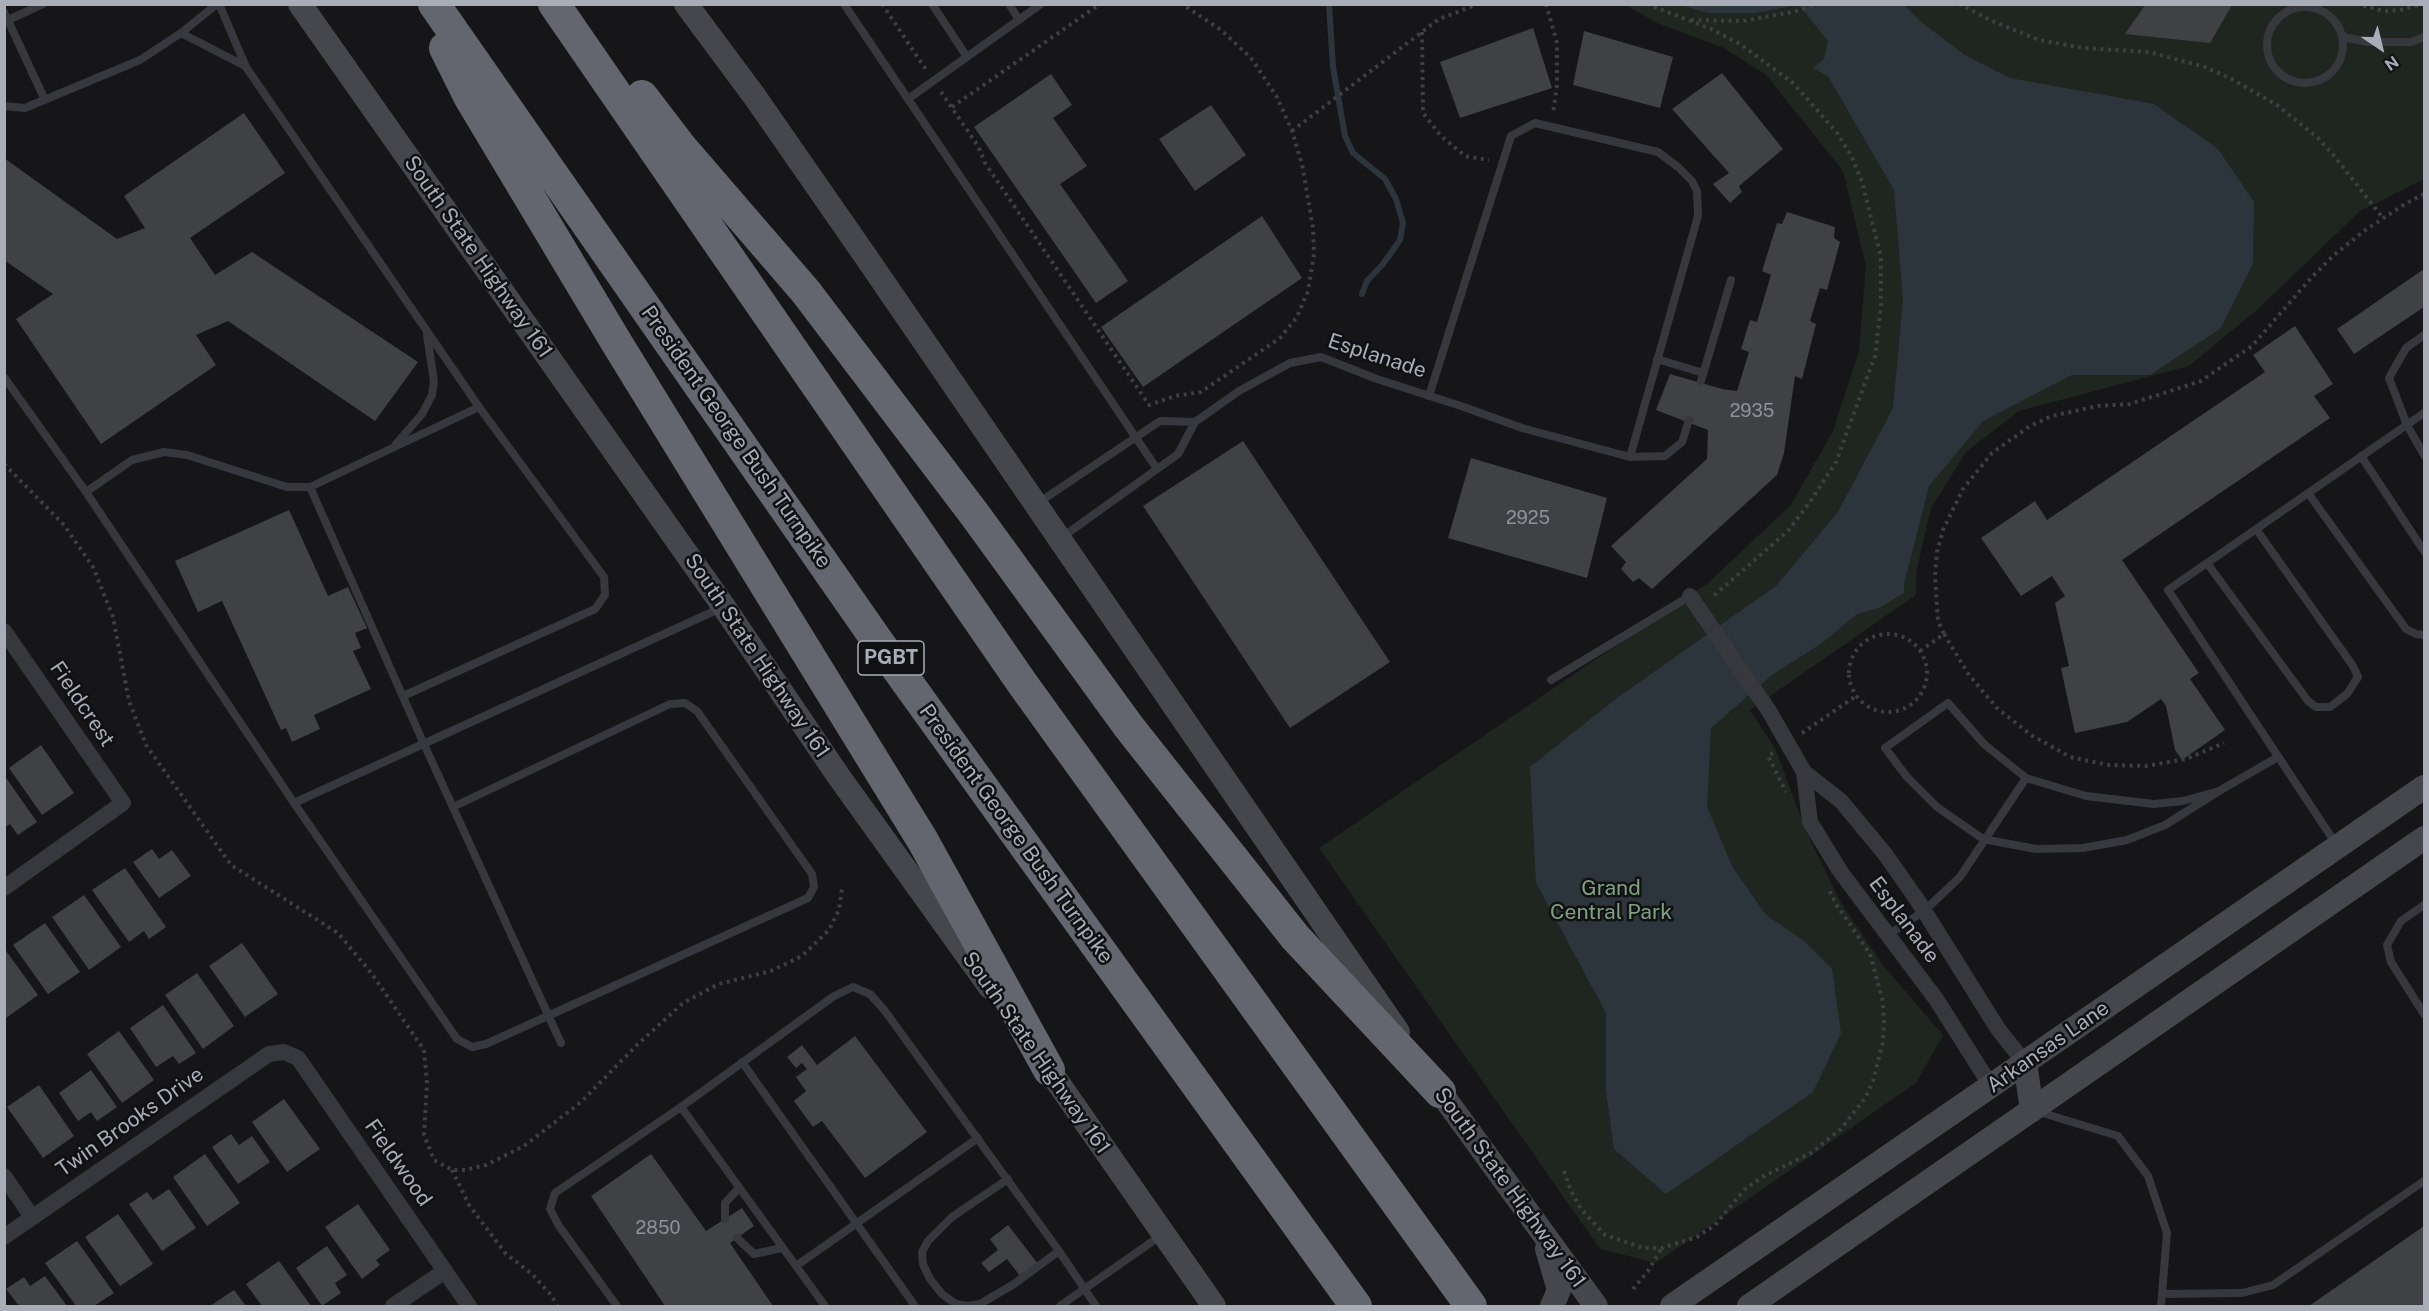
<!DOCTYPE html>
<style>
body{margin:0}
#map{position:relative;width:2429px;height:1311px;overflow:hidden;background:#161618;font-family:"Public Sans",sans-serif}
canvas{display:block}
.frame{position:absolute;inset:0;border:6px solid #a8adb8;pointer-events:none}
.north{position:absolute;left:2351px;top:18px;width:60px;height:60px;-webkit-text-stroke:4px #111113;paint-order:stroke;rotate:145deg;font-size:16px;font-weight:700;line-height:24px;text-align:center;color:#a8adb8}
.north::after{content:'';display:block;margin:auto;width:21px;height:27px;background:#a8adb8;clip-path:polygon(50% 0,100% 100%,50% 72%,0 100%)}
</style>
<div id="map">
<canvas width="2429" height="1311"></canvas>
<div class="frame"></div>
<div class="north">N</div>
</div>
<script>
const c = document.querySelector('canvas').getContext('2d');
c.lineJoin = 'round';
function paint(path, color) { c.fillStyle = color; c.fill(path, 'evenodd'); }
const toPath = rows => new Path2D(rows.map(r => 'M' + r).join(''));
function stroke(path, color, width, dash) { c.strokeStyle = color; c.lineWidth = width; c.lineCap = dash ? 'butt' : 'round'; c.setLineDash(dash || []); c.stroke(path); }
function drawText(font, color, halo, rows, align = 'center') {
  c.font = font + ' "Public Sans",sans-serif'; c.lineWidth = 5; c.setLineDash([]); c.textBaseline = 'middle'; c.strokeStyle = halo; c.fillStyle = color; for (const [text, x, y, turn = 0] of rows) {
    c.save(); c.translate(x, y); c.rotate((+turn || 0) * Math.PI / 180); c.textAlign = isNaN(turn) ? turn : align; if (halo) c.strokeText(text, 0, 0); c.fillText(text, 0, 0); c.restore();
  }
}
const green = toPath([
 [1625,5,2424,5,2424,179,2360,211,2258,309,2189,366,2019,411,1966,452,1931,508,1916,573,1916,595,1750,710,1776,750,1805,829,1841,903,1882,964,1943,1035,1916,1083,1656,1263,1600,1249,1319,848,1708,583,1791,505,1833,431,1859,351,1866,266,1843,171,1766,75,1724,48,1657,23]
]);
const water = toPath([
 [1681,5,1681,4,1797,5,1755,13,1708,13],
 [1799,5,1904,5,1920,21,1965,55,2010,78,2154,104,2218,149,2254,202,2253,263,2220,329,2150,375,2072,375,1983,421,1929,486,1904,584,1904,593,1879,608,1857,614,1822,643,1772,675,1711,728,1707,807,1733,868,1766,915,1803,940,1832,969,1841,1033,1813,1092,1666,1194,1614,1149,1606,1091,1606,1013,1536,883,1530,767,1617,698,1776,586,1838,512,1893,408,1903,300,1894,190,1828,76,1813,68,1824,59,1828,41]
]);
const stream = toPath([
 [1329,4,1333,67,1345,136,1353,153,1385,179,1396,199,1403,223,1400,240,1383,264,1367,281,1362,294]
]);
const building = toPath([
 [2145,5,2232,5,2210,43,2125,34],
 [1533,28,1552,88,1460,118,1440,62],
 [1584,31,1673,57,1660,108,1573,85],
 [1722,73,1783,149,1739,186,1742,192,1730,203,1713,184,1729,173,1672,109],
 [1051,74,1072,105,1053,118,1087,166,1060,184,1128,281,1096,303,974,127],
 [1211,105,1246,155,1195,191,1159,139],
 [244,113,285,173,190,238,215,275,252,252,418,362,375,421,228,321,196,335,216,365,101,444,16,319,53,294,4,260,4,158,117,239,145,228,124,196],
 [1787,212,1835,227,1834,238,1840,242,1827,290,1820,288,1810,321,1816,324,1802,379,1795,376,1784,453,1777,475,1652,589,1639,578,1633,582,1621,569,1626,562,1611,546,1707,459,1708,430,1656,410,1670,374,1722,389,1737,391,1749,352,1741,349,1750,320,1757,322,1771,275,1762,271,1777,223,1782,224],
 [1262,216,1302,278,1143,387,1101,327],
 [2424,269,2424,307,2354,354,2337,329],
 [2295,326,2333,384,2314,396,2330,418,2122,560,2199,673,2190,679,2225,730,2182,760,2175,750,2166,706,2161,699,2127,722,2075,733,2061,668,2069,666,2055,603,2065,596,2052,576,2021,596,1981,538,2035,501,2047,520,2265,372,2253,355],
 [1243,441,1390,662,1290,728,1143,506],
 [1471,458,1607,498,1587,578,1448,538],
 [289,510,328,596,348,587,367,628,355,633,361,648,353,651,371,689,314,715,320,729,292,742,286,728,281,730,222,601,198,612,175,561],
 [41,745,74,793,42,815,9,768],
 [4,775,37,822,18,835,10,824,4,828],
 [152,849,159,859,172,850,191,876,159,898,133,862],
 [125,868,166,927,149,939,144,931,129,942,92,890],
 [84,895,121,947,89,970,52,917],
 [45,923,80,972,48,994,13,945],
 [242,943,278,994,245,1017,209,966],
 [4,948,38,995,6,1018,4,1016],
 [197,973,234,1026,203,1049,165,995],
 [163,1005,196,1053,179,1064,173,1056,156,1067,130,1028],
 [119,1031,154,1080,122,1103,87,1054],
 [855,1036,927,1132,865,1178,822,1121,813,1127,794,1101,806,1091,796,1077,807,1069,802,1063,796,1068,787,1057,802,1045,817,1065],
 [91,1070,117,1107,97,1121,91,1112,78,1121,59,1093],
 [39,1085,74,1136,43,1158,7,1107],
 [284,1099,320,1149,287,1172,252,1122],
 [231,1134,239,1145,252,1136,270,1162,238,1184,212,1147],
 [205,1154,240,1203,207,1226,173,1177],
 [651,1154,706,1231,742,1208,754,1226,730,1243,773,1306,665,1306,591,1196],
 [169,1189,196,1228,162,1251,129,1204,147,1192,153,1200],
 [358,1204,390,1250,376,1260,380,1265,362,1279,325,1227],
 [118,1214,153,1264,120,1286,85,1237],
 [1008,1225,1038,1264,1020,1276,1007,1259,989,1272,981,1263,998,1250,990,1239],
 [2424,1226,2424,1306,2309,1306],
 [77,1241,114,1293,94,1306,76,1306,45,1263],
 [327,1246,347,1275,335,1283,341,1293,322,1306,296,1268],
 [279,1261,311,1306,262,1306,246,1284],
 [45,1276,67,1306,19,1306,6,1289,24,1277,30,1286],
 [234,1290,246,1306,210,1306]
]);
const path = toPath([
 [882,4,927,71],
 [1546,4,1557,43,1557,85,1553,114],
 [1647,4,1711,29,1740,44,1793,83,1818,111,1837,133,1851,155,1862,182,1881,257,1881,306,1875,356,1836,462,1812,499,1788,531,1711,598],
 [1959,4,1992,21,2039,40,2083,48,2149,52,2205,67,2232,79,2277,105,2318,138,2335,157,2383,218],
 [2356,4,2384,11,2400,10,2423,4],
 [1691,20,1743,21,1793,12,1818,4],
 [1422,32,1423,113,1441,136,1465,156,1489,160],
 [941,92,978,146,985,163,1149,405,1175,396,1201,392,1280,338,1297,317,1308,291,1314,254,1313,228,1302,164,1292,131,1277,97,1251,58,1221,30,1182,4],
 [952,107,1100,4],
 [1292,131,1439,19,1478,4],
 [4,464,64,525,93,567,113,617,129,701,146,745,231,865,338,933,372,974,424,1050,427,1083,424,1135,434,1160,452,1170,465,1170,486,1165,524,1146,581,1102,638,1044,683,1003,719,984,771,971,802,956,829,930,839,910,842,888],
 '1849 673a39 39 0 1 1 78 0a39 39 0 1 1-78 0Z',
 [1944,634,1969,675,1997,708,2031,735,2070,757,2108,765,2146,766,2186,759,2224,743],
 [1920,651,1944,634,1938,621,1935,575,1937,552,1943,530,1963,489,1992,453,2030,426,2052,416,2098,406,2130,404,2201,381,2252,346,2311,278,2334,255,2364,231,2405,204,2424,194],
 [1802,733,1856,696],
 [1773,753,1768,756,1786,792],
 [452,1170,469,1205,506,1254,532,1274,552,1296,557,1306],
 [1564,1171,1571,1191,1581,1209,1605,1235,1643,1248,1662,1248,1697,1237,1715,1225,1744,1190,1762,1177,1811,1153,1841,1129,1865,1098,1873,1081,1883,1042,1884,1022,1883,1002,1870,954,1836,904,1829,890],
 [1633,1289,1648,1271,1661,1249]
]);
const lane = toPath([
 [219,4,246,67,479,407,604,577,605,595,595,609,403,696],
 [844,4,1157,469],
 [932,4,967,57],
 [1009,4,1019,20],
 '2267 45a38 38 0 1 1 76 0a38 38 0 1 1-76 0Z',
 [4,12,45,100],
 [8,20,43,4],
 [181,33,245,66],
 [2343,37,2368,42,2411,42,2424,37],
 [908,99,1041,4],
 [4,106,25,108,140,60,181,33,217,4],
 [2424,335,2406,348,2389,378,2407,425,2424,455],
 [1657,359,1703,373],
 [4,377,86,492,294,803,457,1039,472,1047,486,1044,808,898,814,887,812,874,697,711,685,703,670,704,453,807],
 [1701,381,1731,280],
 [396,444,422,414,432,395,434,381,427,335],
 [2361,456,2424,551],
 [1630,457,1665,456,1682,442,1689,420],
 [310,487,423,742,561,1043],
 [86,492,132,460,164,452,187,455,287,487,310,487,479,407],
 [2308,493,2406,629,2416,634,2424,635],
 [1038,503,1160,421,1195,422],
 [1061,538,1178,454,1195,422,1239,391,1290,363,1321,357,1377,379,1464,407,1522,428,1630,457,1698,216,1697,191,1692,181,1678,167,1658,152,1535,123,1511,136,1429,396],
 [2207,563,2308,701,2316,707,2330,707,2347,694,2358,677,2353,666,2256,529],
 [1551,680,1690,596],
 [2026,778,1984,744,1948,703,1885,748,1907,777,1937,807,1983,839,2036,849,2083,848,2127,840,2165,825,2219,791],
 [294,803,721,608],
 [2336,844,2168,590,2424,413],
 [2424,905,2401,921,2387,945,2391,962,2424,1014],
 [1888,935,1924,911,1960,877,2026,778,2086,796,2154,804,2183,801,2219,791,2278,757],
 [742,1062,915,1306],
 [681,1107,796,1266],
 [2036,1111,2118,1136,2148,1176,2167,1233,2162,1294],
 [1008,1179,952,1217,928,1241,922,1252,923,1264,930,1279,942,1294,956,1304,967,1306,980,1304,1014,1284,1059,1251],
 [725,1219,725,1203,739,1188],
 [737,1238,754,1254,782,1248],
 [617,1306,559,1226,550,1209,555,1193,681,1107,834,996,853,987,870,994,885,1011,1059,1251,1096,1306],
 [825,1306,796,1266,978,1138],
 [1060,1306,1163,1234],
 [2161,1306,2162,1294,2242,1293,2273,1285,2424,1181]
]);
const street = toPath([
 [1690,596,1769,711,1804,772,1810,822,1840,871,1936,999,1991,1086],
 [4,631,123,803,4,888],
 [1804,772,1841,801,1885,854,1918,901,1998,1029,2025,1063],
 [4,1176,32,1217],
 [4,1237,269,1054,284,1052,298,1058,469,1306],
 [393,1306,445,1271]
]);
const secondary = toPath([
 [300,4,724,607,837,774,990,987],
 [686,4,755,97,864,254,1398,1032],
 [1040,1057,1214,1306],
 [2025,1063,2032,1110],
 [1430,1078,1596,1306],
 [1547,1249,1559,1290,1552,1306],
 [1672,1306,2424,787],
 [1749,1306,2424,838]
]);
const highway = toPath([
 [434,4,876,639,1356,1306],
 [554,4,1022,683,1471,1306],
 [445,48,470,98,618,345,923,841,1049,1070],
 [642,96,681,147,806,292,975,515,1129,727,1295,937,1440,1092]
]);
const numberNames = [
 ["2935",1752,411],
 ["2925",1528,518],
 ["2850",658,1228]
];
const shields = [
 [891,658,66]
];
const shieldNames = [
 ["PGBT",891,658]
];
const streetNames = [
 ["South State Highway 161",478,257,55],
 ["Esplanade",1377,356,18],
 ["President George Bush Turnpike",736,437,55],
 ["South State Highway 161",757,656,56],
 ["Fieldcrest",82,704,56],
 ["President George Bush Turnpike",1016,834,54],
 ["Esplanade",1904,920,53],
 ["Arkansas Lane",2048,1047,-35],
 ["South State Highway 161",1036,1053,55],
 ["Twin Brooks Drive",130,1122,-35],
 ["Fieldwood",398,1163,55],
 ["South State Highway 161",1510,1188,54]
];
const parkNames = [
 ["Grand",1611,889],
 ["Central Park",1611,913]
];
paint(green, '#1e261f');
paint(water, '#2c353c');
stroke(stream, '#2c353c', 6);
paint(building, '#404145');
stroke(path, '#3d3f44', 4, [3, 4.5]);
stroke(lane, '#37383d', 8);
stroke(street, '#37383d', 16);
stroke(secondary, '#45474d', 24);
stroke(highway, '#63666e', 32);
drawText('18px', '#8e929b', null, numberNames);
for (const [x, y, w] of shields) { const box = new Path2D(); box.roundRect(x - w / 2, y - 17, w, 34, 4.5); c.fillStyle = '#111113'; c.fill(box); stroke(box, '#a8adb8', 1.5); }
drawText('bold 20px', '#a8adb8', null, shieldNames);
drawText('21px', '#a8adb8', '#111113', streetNames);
drawText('21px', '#7fa381', '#111113', parkNames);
</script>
